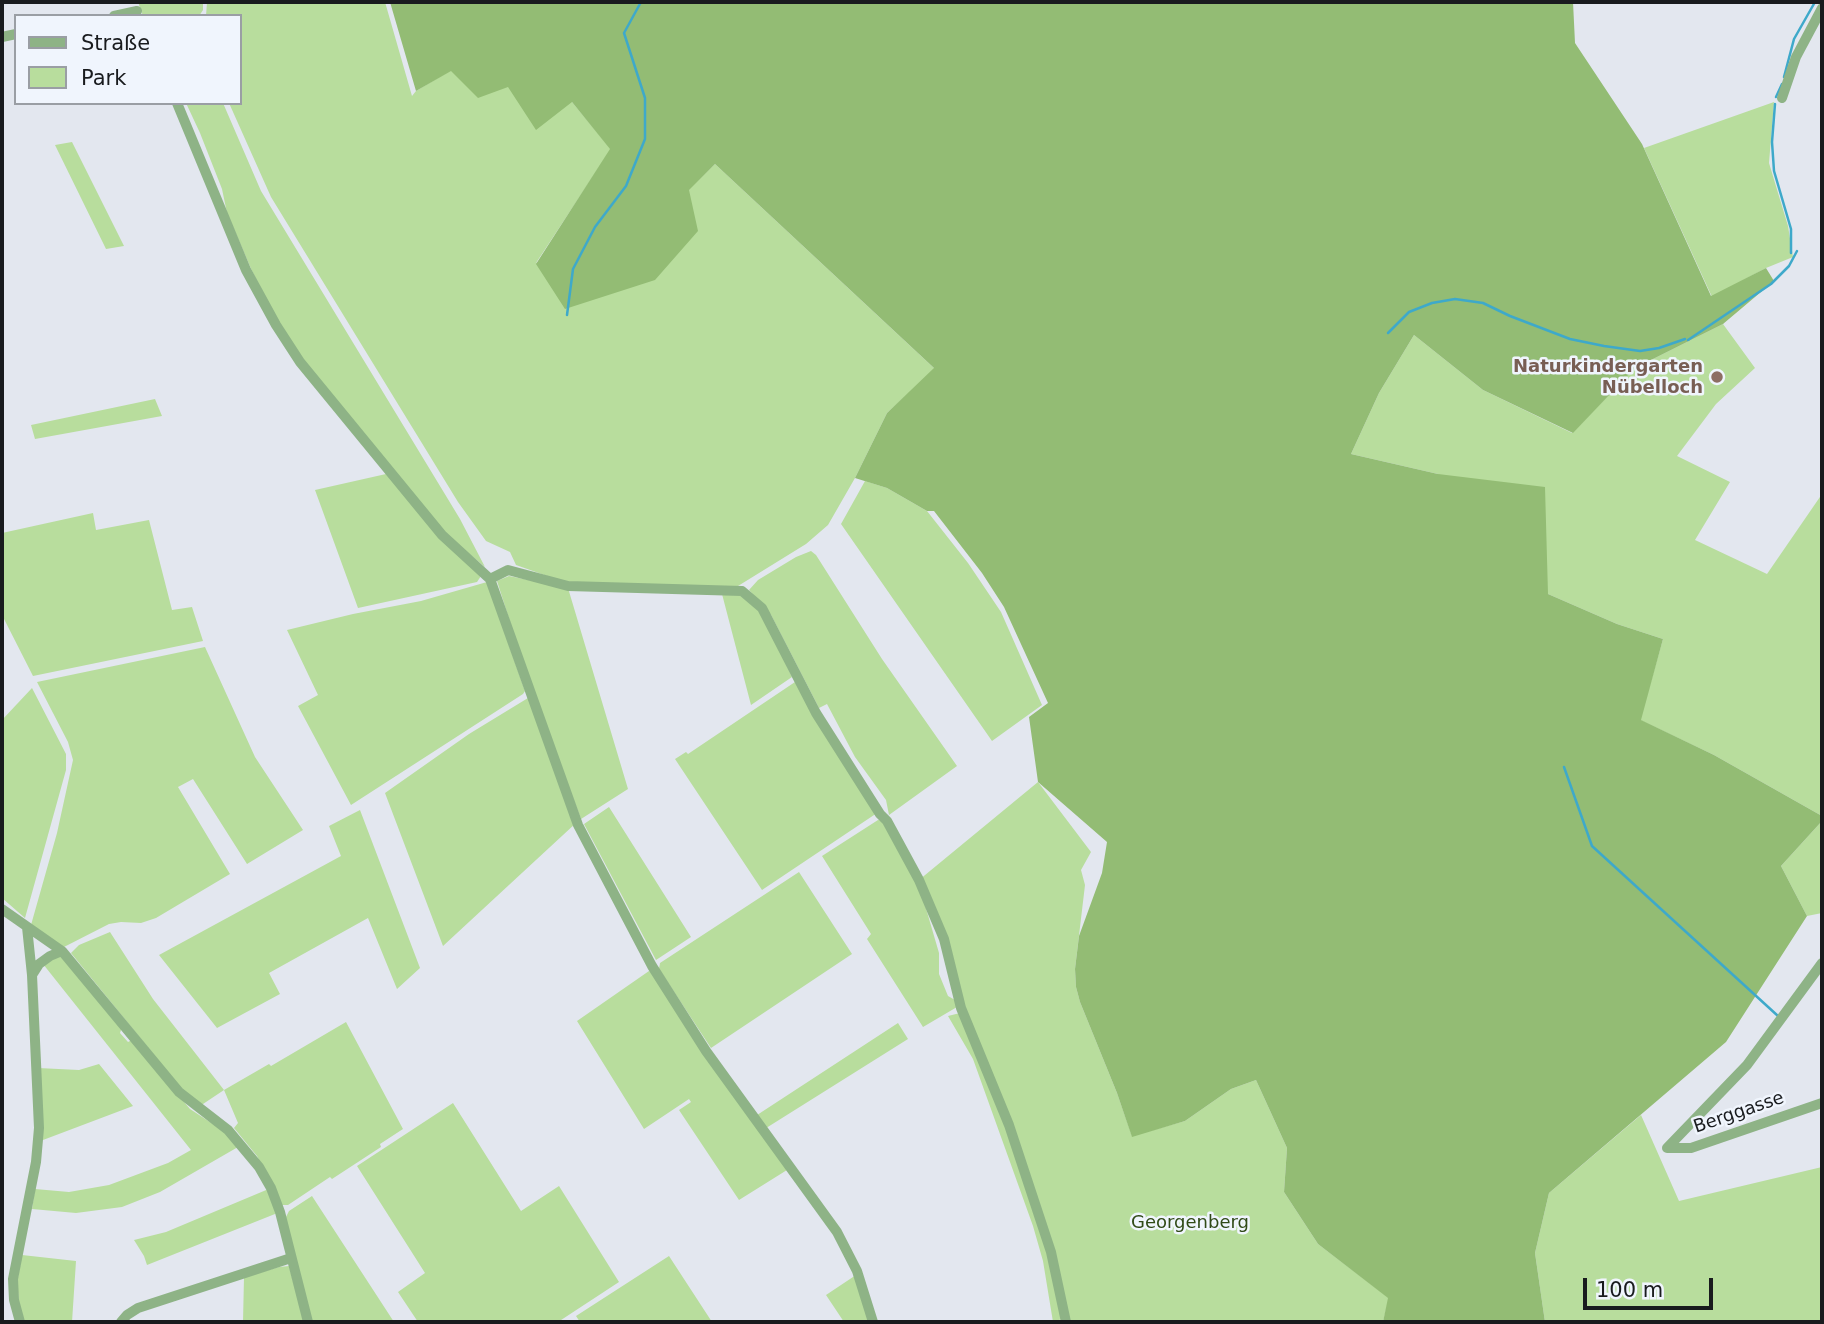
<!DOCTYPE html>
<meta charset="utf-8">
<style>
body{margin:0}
#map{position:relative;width:1824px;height:1324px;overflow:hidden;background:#e3e7ef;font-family:"DejaVu Sans",sans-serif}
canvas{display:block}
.frame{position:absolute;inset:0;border:4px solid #191b1e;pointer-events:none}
.legend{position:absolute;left:14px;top:14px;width:228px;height:91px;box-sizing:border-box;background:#f0f5fd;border:2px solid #9a9ea4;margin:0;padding:9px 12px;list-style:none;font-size:21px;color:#191b1e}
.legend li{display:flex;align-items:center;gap:14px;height:35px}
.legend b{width:35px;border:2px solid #9a9ea4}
.scale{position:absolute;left:1583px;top:1278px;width:130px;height:32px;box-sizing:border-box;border:4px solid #191b1e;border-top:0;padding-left:9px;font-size:21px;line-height:24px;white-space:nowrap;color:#191b1e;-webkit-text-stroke:5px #f0f5fd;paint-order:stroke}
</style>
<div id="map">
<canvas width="1824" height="1324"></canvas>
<div class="frame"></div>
<ul class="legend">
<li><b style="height:9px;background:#8eb386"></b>Straße</li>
<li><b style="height:19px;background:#b8dd9d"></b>Park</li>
</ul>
<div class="scale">100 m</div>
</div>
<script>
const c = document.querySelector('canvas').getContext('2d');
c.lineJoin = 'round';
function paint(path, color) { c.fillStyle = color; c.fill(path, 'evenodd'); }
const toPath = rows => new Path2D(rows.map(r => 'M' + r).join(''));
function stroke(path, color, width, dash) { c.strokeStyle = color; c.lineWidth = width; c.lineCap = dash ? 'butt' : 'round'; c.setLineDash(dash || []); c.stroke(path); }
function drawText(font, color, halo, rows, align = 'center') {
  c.font = font + ' "DejaVu Sans",sans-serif'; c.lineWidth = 5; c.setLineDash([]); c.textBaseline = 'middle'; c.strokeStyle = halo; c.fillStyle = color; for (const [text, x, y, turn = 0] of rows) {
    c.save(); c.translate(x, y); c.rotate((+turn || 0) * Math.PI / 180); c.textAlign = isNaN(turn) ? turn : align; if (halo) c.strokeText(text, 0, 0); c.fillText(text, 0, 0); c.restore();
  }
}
const green = toPath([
 [138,2,203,2,203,10,199,16,143,16],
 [207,2,385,2,412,96,416,91,451,70,572,102,611,149,536,263,689,189,715,164,935,369,887,413,855,478,828,525,806,544,738,586,725,588,567,583,516,565,510,552,486,541,458,502,271,197,229,103,240,103,240,16,206,16],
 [1774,102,1769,163,1788,226,1793,257,1766,268,1712,297,1644,148],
 [186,103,223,103,261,191,460,519,485,567,443,532,305,363,278,321,252,271,227,213,222,189,200,133],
 [72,142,124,246,106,249,55,145],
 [1723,324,1755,368,1716,404,1677,456,1730,482,1695,540,1767,574,1822,494,1822,816,1714,755,1640,720,1663,639,1617,624,1548,594,1438,474,1351,454,1379,393,1414,335,1483,390,1572,433,1635,368],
 [155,399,162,416,35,439,31,425],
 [386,474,481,576,477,582,358,608,315,490],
 [865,481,887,488,927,511,968,563,1001,612,1042,705,992,741,841,524],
 [93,513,96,530,149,520,172,610,192,607,203,641,33,676,2,615,2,533],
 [811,551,816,555,882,659,957,766,889,815,886,800,855,757,827,704,819,708,771,615,749,590,758,580,796,557],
 [509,576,568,588,628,789,581,819,532,691,497,581],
 [487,582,525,691,523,694,351,805,298,706,318,695,287,630,353,614,421,601],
 [722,594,740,594,761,611,792,677,751,705],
 [205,647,255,757,303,830,247,864,193,779,178,787,230,874,156,918,141,923,121,922,109,924,62,948,31,925,57,833,73,760,68,742,37,682],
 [795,682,877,813,762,890,675,759,686,752,688,754],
 [32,688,66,754,66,770,25,918,2,898,2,720],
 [528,698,576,823,443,946,385,793,469,734],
 [1038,782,1091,852,1081,870,1085,885,1075,969,1076,987,1080,1002,1117,1093,1132,1136,1185,1121,1231,1089,1256,1080,1287,1148,1284,1192,1318,1244,1389,1298,1383,1322,1066,1322,1051,1252,919,880],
 [609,807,691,937,656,960,584,824],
 [360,810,420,968,397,989,368,918,269,973,280,994,217,1028,159,955,341,856,329,826],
 [878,820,885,821,918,881,939,953,939,974,948,996,955,1000,957,1007,923,1027,867,939,871,934,822,856],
 [1822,821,1822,913,1807,916,1781,866],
 [799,872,852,954,711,1048,659,969,660,963],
 [110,932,153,999,224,1090,269,1064,271,1066,346,1022,403,1129,380,1144,381,1147,332,1179,330,1177,288,1205,282,1205,257,1156,234,1128,238,1123,224,1090,197,1108,71,953,79,945],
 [61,955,122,1027,120,1033,128,1042,132,1040,190,1109,222,1130,238,1147,160,1192,122,1207,76,1213,32,1209,35,1189,69,1192,109,1185,168,1163,191,1150,43,964],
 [649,971,653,972,787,1170,739,1200,679,1110,691,1102,689,1099,644,1129,577,1021],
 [960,1013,1007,1127,1050,1260,1062,1319,1053,1322,1043,1261,1033,1226,973,1059,948,1016],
 [898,1023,908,1039,763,1130,754,1117],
 [99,1064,133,1106,43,1140,38,1068,79,1070],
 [453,1103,521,1211,559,1186,619,1282,558,1322,418,1322,398,1292,425,1273,357,1166],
 [1641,1115,1679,1201,1822,1167,1822,1322,1545,1322,1535,1253,1549,1193],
 [271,1188,280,1212,147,1265,144,1256,134,1240,166,1232],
 [312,1196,394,1322,312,1322,285,1219,289,1211],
 [22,1255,76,1261,72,1322,24,1322,20,1310,17,1283],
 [669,1256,712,1322,580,1322,576,1316],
 [289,1266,304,1322,243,1322,244,1277,279,1267],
 [856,1275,869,1322,844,1322,826,1295]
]);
const forest = toPath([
 [390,2,1573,2,1575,43,1642,144,1711,296,1766,268,1774,281,1723,324,1635,368,1573,433,1483,390,1414,335,1379,393,1351,454,1438,474,1545,487,1548,594,1617,624,1663,639,1641,720,1714,755,1822,816,1822,821,1781,866,1807,916,1726,1042,1549,1193,1535,1253,1545,1322,1383,1322,1388,1298,1318,1244,1284,1192,1287,1148,1256,1080,1231,1089,1185,1121,1132,1137,1117,1093,1080,1002,1076,987,1075,969,1079,936,1102,873,1107,842,1038,782,1029,717,1048,703,1004,607,982,573,934,511,927,511,887,488,855,478,887,413,934,368,715,164,689,190,698,231,655,280,565,309,536,264,610,149,572,102,536,130,508,87,478,98,451,71,416,91]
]);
const stream = toPath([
 [1784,77,1794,39,1815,2],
 [1776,97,1782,84],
 [1775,104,1772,142,1774,171,1791,229,1791,253],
 [567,315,573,269,595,227,626,186,645,139,645,98,624,33,641,2],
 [1388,333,1409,312,1432,303,1455,299,1483,303,1510,316,1570,339,1604,346,1640,351,1659,348,1685,339],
 [1688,340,1771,284,1789,266,1797,251],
 [1564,767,1592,846,1778,1016]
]);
const street = toPath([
 [114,16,137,11],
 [2,37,16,34],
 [1782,98,1796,57,1822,8],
 [177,103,246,270,276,325,300,362,442,535,490,579,578,825,652,966,706,1051,837,1232,857,1271,873,1322],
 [490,579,508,570,568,586,742,591,762,608,816,713,880,814,887,821,919,880,944,939,961,1008,1009,1125,1051,1252,1066,1322],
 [2,909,62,951,179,1092,228,1130,259,1167,271,1188,280,1212,308,1322],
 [32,975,39,964,50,956,62,951],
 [1667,1148,1747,1065,1822,963],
 [1667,1148,1691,1148,1822,1103],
 [20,1322,14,1300,13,1279,36,1162,39,1128,32,975,27,927],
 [121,1322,127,1315,138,1308,291,1258]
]);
const markers = [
 [1717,377,7,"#8d6e63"]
];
const educationNames = [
 ["Naturkindergarten",1703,367],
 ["Nübelloch",1703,388]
];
const streetNames = [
 ["Berggasse",1739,1113,-19]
];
const parkNames = [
 ["Georgenberg",1190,1223]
];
paint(green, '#b8dd9d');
paint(forest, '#93bc74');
stroke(stream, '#3ea9ca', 2.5);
stroke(street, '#8eb386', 10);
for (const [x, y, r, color] of markers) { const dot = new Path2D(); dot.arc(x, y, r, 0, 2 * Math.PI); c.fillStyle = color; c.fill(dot); stroke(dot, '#f0f5fd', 2.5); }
drawText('bold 18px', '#785e54', '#f0f5fd', educationNames, 'right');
drawText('18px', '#191b1e', '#f0f5fd', streetNames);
drawText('18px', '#304a17', '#f0f5fd', parkNames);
</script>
